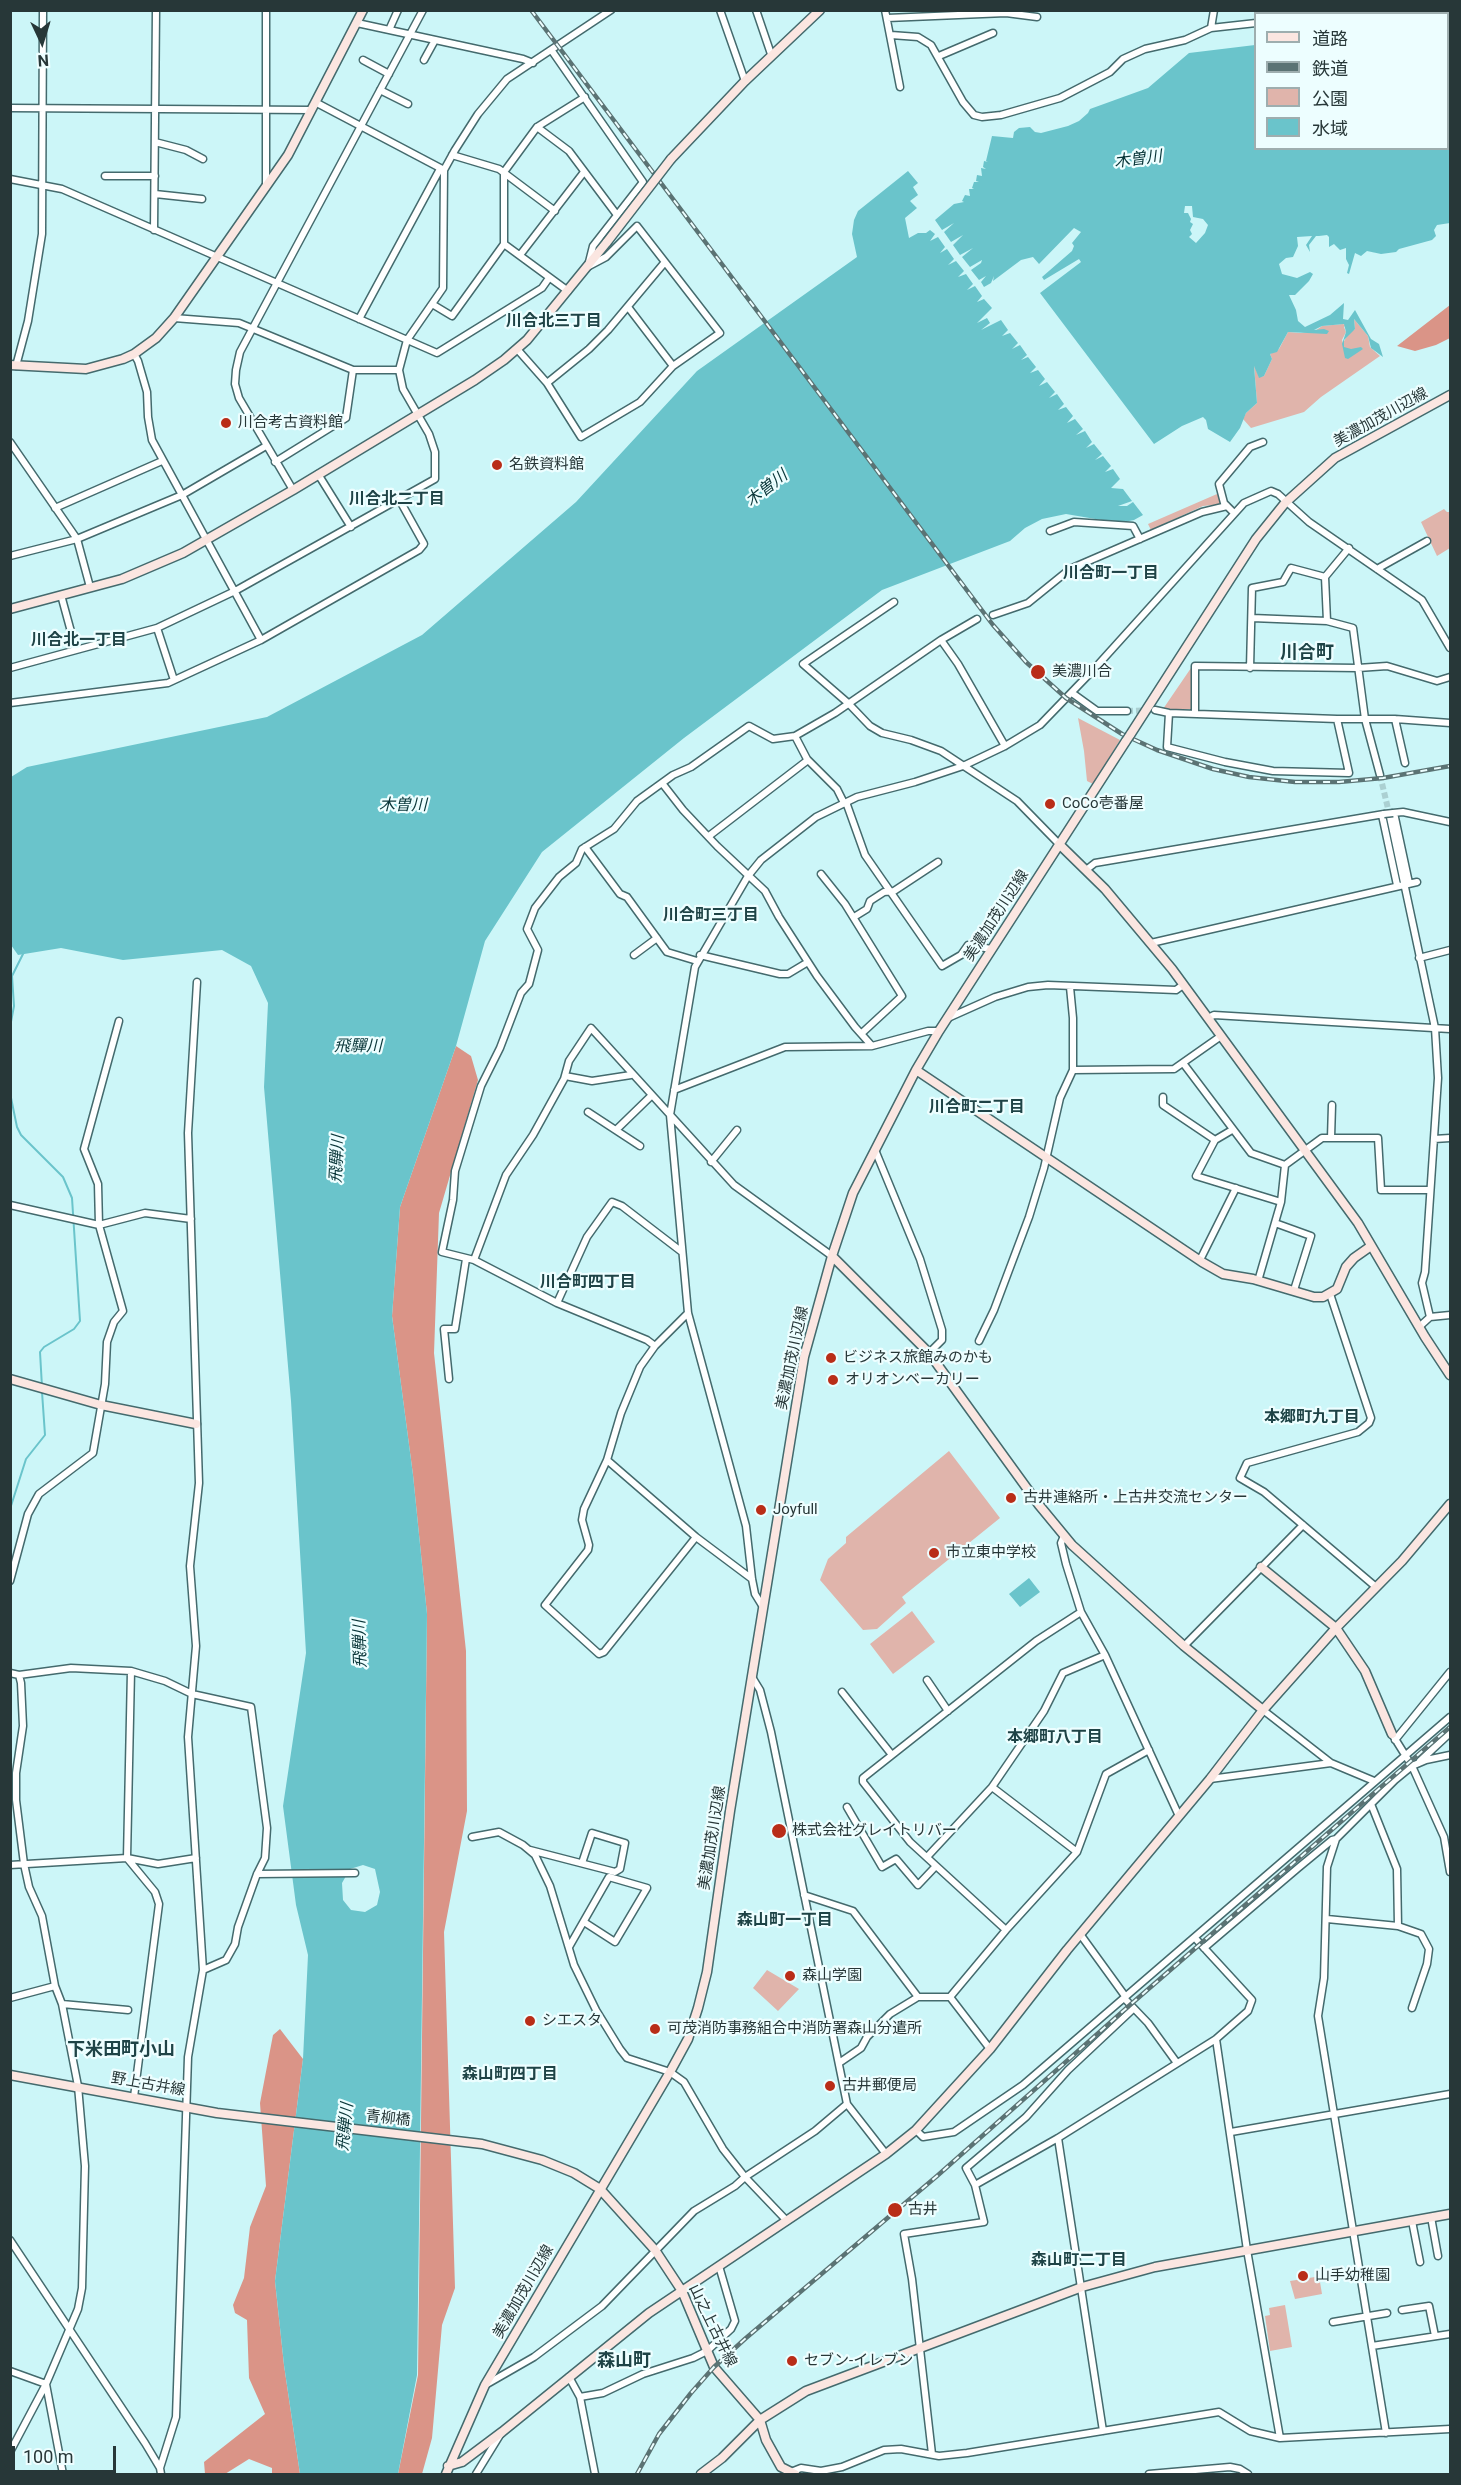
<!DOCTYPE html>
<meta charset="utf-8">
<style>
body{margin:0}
#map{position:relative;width:1461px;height:2485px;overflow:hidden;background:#ccf6f8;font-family:Roboto,"Noto Sans JP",sans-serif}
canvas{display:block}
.frame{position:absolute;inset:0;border:12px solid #273738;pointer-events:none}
.legend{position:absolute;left:1254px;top:12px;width:195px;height:138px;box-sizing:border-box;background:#edfeff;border:2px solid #9eaeaf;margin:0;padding:8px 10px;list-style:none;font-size:18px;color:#273738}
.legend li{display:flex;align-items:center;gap:12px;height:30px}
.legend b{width:30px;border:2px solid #9eaeaf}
.north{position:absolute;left:12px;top:12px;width:60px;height:60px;-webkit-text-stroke:4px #edfeff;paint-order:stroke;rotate:176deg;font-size:16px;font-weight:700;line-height:24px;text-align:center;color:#273738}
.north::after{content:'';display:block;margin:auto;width:21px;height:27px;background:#273738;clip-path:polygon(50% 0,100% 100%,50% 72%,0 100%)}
.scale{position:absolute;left:12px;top:2446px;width:104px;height:27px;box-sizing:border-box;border:3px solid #273738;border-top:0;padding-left:8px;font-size:18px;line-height:21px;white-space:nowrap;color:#273738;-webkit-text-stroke:4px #edfeff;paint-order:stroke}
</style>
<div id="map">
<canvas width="1461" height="2485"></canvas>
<div class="frame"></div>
<ul class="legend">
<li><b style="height:8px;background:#fbe6e1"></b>道路</li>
<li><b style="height:8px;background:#5b7374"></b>鉄道</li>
<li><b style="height:16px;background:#e0b4ab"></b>公園</li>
<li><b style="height:16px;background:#6ac4cb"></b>水域</li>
</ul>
<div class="north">N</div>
<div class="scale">100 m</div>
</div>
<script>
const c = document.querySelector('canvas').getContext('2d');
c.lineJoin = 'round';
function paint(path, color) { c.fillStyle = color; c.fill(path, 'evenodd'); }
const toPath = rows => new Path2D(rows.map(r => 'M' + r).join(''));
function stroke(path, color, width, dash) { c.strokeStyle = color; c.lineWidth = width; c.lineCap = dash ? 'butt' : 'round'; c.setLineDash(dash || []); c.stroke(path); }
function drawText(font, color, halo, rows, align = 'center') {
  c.font = font + ' Roboto,"Noto Sans JP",sans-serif'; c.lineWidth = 4.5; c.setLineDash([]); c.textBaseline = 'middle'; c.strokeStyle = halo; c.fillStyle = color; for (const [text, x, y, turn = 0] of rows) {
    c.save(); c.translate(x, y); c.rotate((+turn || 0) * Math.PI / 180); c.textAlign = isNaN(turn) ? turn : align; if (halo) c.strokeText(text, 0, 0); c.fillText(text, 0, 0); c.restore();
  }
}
const green = toPath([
 [1354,319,1368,336,1370,347,1380,356,1321,397,1304,412,1251,428,1243,419,1246,413,1257,403,1254,365,1259,377,1264,376,1272,359,1270,354,1279,349,1288,332,1301,333,1315,331,1322,326,1343,324,1346,325,1344,327,1346,332,1342,340,1344,346,1344,341,1349,333,1355,329],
 [1217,494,1223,504,1203,506,1151,530,1148,524],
 [1444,509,1447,512,1450,512,1450,548,1437,556,1421,522],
 [1191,668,1191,709,1163,709],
 [1078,718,1120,740,1093,784,1087,781,1084,751],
 [949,1451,1000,1518,902,1597,906,1603,877,1629,863,1630,820,1580,828,1559,846,1543,846,1537],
 [912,1611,935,1642,893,1674,870,1644],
 [767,1970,799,1989,778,2011,753,1988],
 [1315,2277,1316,2283,1320,2282,1322,2294,1295,2299,1290,2281],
 [1285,2305,1292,2347,1270,2351,1265,2316,1270,2315,1269,2308]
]);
const forest = toPath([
 [1450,305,1450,338,1436,345,1415,351,1397,346],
 [456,1046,471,1056,478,1080,439,1213,434,1353,466,1651,467,1811,444,1932,455,2288,442,2325,432,2438,422,2474,398,2474,418,2375,427,1614,413,1475,392,1316,400,1207],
 [280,2029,303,2059,275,2281,284,2365,300,2474,272,2474,272,2468,249,2459,225,2474,205,2474,204,2462,265,2414,249,2378,247,2320,235,2313,233,2305,244,2278,250,2227,266,2186,260,2103,273,2035]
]);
const water = toPath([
 [1351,10,1450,11,1450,223,1437,225,1434,230,1436,236,1432,240,1399,249,1396,252,1381,254,1367,251,1361,256,1355,253,1349,274,1347,273,1349,265,1346,259,1346,248,1340,250,1334,244,1329,247,1329,237,1327,235,1319,236,1316,236,1309,245,1310,252,1306,245,1312,236,1297,237,1298,246,1293,257,1286,258,1279,264,1282,274,1297,278,1310,272,1313,274,1309,281,1295,295,1289,295,1296,310,1298,321,1305,327,1330,315,1344,303,1343,319,1348,320,1355,310,1371,339,1379,344,1383,357,1371,348,1368,336,1354,319,1355,329,1344,340,1344,347,1351,349,1361,347,1363,349,1348,359,1345,358,1342,344,1346,332,1344,324,1322,326,1314,330,1324,329,1329,331,1327,334,1288,332,1277,352,1270,354,1272,359,1264,376,1259,378,1254,366,1257,403,1246,413,1240,428,1230,442,1208,429,1206,420,1203,417,1182,426,1154,444,1040,293,1081,262,1079,259,1044,280,1042,277,1072,251,1074,246,1072,243,1081,232,1074,228,1039,264,1033,257,1021,260,993,281,994,276,991,283,984,287,981,282,986,276,979,280,971,270,981,263,982,260,970,267,962,257,973,248,960,255,953,245,963,235,951,242,944,232,954,223,942,230,935,220,954,204,964,202,962,201,965,195,970,196,969,189,974,189,972,188,974,182,979,182,976,181,977,175,982,176,981,168,986,169,983,167,984,161,988,162,986,161,992,136,1013,138,1014,132,1019,128,1030,127,1035,132,1041,133,1068,126,1079,121,1088,113,1090,109,1148,88,1189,53,1255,45,1256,148,1448,148,1448,14,1345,13],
 [1185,206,1192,206,1193,217,1203,219,1208,225,1205,233,1196,243,1189,237,1192,234,1190,230,1193,224,1190,222,1191,219,1188,213,1184,213],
 [908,171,918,183,913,187,918,195,910,201,917,208,905,218,909,238,918,233,926,233,930,230,935,234,930,241,938,237,945,247,940,253,947,249,954,259,948,265,956,261,964,271,958,277,966,274,973,284,967,290,975,286,982,296,977,302,984,299,992,308,977,323,987,318,990,323,981,330,1001,320,1008,330,1002,336,1010,333,1018,343,1012,349,1020,345,1027,355,1021,360,1028,357,1036,367,1030,373,1038,370,1045,379,1039,386,1047,382,1055,392,1049,398,1057,394,1064,404,1058,410,1066,407,1073,416,1067,423,1075,419,1083,429,1076,435,1085,431,1092,442,1086,448,1094,444,1102,454,1095,460,1103,456,1111,466,1105,472,1113,469,1120,479,1111,488,1123,489,1132,501,1118,506,1127,506,1133,502,1143,515,1134,520,1119,523,1066,514,1042,519,1025,528,1010,541,882,590,684,738,542,852,485,941,456,1046,400,1207,392,1316,413,1475,427,1614,417,2375,398,2474,300,2474,284,2365,275,2281,303,2059,308,1955,296,1905,283,1806,306,1653,291,1401,264,1087,268,1003,251,966,222,950,123,960,61,948,18,955,11,945,11,777,27,767,267,717,422,635,576,502,697,371,857,257,852,234,854,220,858,211],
 [363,1865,375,1869,380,1892,377,1905,365,1912,351,1910,343,1900,342,1883,350,1869],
 [1029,1578,1040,1592,1020,1607,1009,1594]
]);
const stream = toPath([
 [10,1027,14,1006,12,976,24,952],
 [10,1093,17,1127,21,1135,63,1177,72,1198,80,1321,74,1329,44,1347,40,1352,42,1387],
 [10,1509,26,1459,45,1435,42,1392]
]);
const streetTunnel = toPath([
 [1127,711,1155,710],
 [1380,775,1390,817]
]);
const street = toPath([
 [720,10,745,81],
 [756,10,771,54],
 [885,10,900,87],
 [1288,14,1295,10],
 [887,18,1006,13,1037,17],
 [357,23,523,59,533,63],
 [1211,28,1214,10],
 [389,30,398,10],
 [891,35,918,37,931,45,963,102,974,115,982,117,1001,115,1060,98,1110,72,1123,59,1145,49,1185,40,1211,28,1256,23],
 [552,51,643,182,593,246,589,262],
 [939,56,993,33],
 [363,60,389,74],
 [424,60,435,40],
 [380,90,408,104],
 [315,102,444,170],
 [10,108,311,110],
 [537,127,569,151,617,215],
 [155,142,186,150,203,159],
 [452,155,499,169,555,211],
 [105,176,155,176],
 [10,179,62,189,437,353,542,288,549,278],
 [266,187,266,10],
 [155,194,202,199],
 [154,230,156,10],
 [520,255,584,172],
 [589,266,606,257,637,226,665,262],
 [568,291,504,244,504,172,537,127,585,97],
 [432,304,452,316,504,244],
 [628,307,673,366],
 [174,318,239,323,353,370,399,370],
 [359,319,440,169],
 [517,349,547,383,581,437,640,402,673,366,720,333,665,262,608,330,589,349,547,383],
 [16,366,28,321,42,234,43,10],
 [10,442,77,539,90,587],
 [275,462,346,418,353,370],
 [318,474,351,527],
 [293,490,239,398,235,384,236,370,240,352,423,10],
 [55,508,162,461],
 [1234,513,1224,503,1219,484,1250,447,1263,442],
 [1050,531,1074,522,1133,526,1140,539],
 [1349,548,1325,577,1327,621,1353,628,1365,719,1380,775],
 [10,556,77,539,182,495,266,446],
 [1377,569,1427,541],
 [61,595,76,650],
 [894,602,803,664,848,703,870,726,882,733,911,740,941,751,1017,801,1059,844],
 [993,615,1028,603,1070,569,1202,512,1227,506],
 [1252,618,1327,621],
 [157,628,174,680],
 [261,640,419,550,424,544,399,499],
 [941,640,958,664,1005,746],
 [10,668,157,628,235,591,435,479,435,452,429,434,403,389,399,370,407,340,443,288,444,170,455,150,478,114,507,79,611,10],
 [1250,668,1252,588,1283,582,1291,568,1325,577],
 [1072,693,1097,711,1127,711],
 [10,703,168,683,261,640,152,440,148,417,147,392,138,361,134,354],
 [1155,710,1169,713,1337,719,1395,719,1450,723],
 [1169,713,1167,747,1225,762,1273,771,1349,773,1337,719],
 [1195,713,1195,666,1358,668,1387,666,1437,681,1450,677],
 [1395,719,1405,763],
 [662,783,683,810,717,846,765,891,779,917,817,976,855,1027,872,1046],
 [846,802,865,855,942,966,961,955,968,945,991,949],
 [844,803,837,789,807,759,795,736,835,713,941,640,977,619],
 [1393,813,1403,812,1450,822],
 [1394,813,1409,883],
 [1382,815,1397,885],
 [1390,817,1435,1028,1438,1078,1425,1272,1422,1283,1430,1317,1419,1327],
 [709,836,808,760],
 [585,847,620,894,627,897,667,952,697,961],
 [1086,870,1095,863,1384,814],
 [821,874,845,904,902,996,862,1033],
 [854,917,867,909,870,901,884,892,894,891,938,862],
 [1151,943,1417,882],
 [634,955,657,938],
 [700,955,780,974,788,974,808,962],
 [1419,958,1450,950],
 [948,1018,995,997,1028,987,1048,985,1176,990,1183,985],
 [1208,1018,1214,1015,1450,1029],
 [1183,1063,1251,1153,1285,1165,1322,1138,1378,1138,1381,1190,1430,1190],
 [1073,1070,1174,1069,1221,1036],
 [565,1076,592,1081,631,1075],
 [674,1090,785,1047,872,1046,928,1031,939,1031],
 [1163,1097,1163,1105,1215,1140],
 [588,1112,640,1146],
 [616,1130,651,1096],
 [1232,1130,1215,1140,1196,1176,1281,1202,1258,1281],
 [1331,1138,1332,1105],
 [1434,1139,1450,1138],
 [875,1150,920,1259,942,1330,942,1340,929,1353],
 [711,1162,737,1130],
 [1281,1202,1285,1165],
 [10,1205,99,1225,145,1213,191,1219],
 [1275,1223,1311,1236,1294,1290],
 [474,1260,506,1175,533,1135,564,1079,569,1061,591,1028,734,1185,832,1256],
 [1200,1260,1236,1188],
 [1330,1294,1371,1418,1369,1423,1358,1432,1247,1463,1240,1478,1264,1492,1376,1587],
 [557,1303,587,1237,612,1202,622,1206,682,1252],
 [688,1313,655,1346,640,1367,621,1413,607,1460,584,1509,582,1520,589,1545,588,1550,545,1605,599,1654,604,1652,696,1537],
 [1430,1317,1450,1315],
 [979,1341,994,1310,1029,1217,1044,1168,1060,1098,1073,1070,1073,1018,1070,987],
 [655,1346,647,1340,557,1303,474,1260,442,1252,453,1200,455,1171,481,1086,500,1048,521,993,529,984,538,950,527,929,535,908,559,877,576,863,582,849,614,829,637,801,673,775,691,767,749,726,773,739,795,736],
 [449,1379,444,1329,455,1329,466,1259],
 [607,1460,696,1537,752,1579],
 [1064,1536,1061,1543,1066,1564,1081,1612,1105,1655,1179,1816],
 [10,1581,28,1514,39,1494,93,1453,105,1384,107,1342,114,1322,123,1311,99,1225,98,1184,84,1149,119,1021],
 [763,1607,755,1594,752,1579,746,1526,688,1313,670,1115,695,967,748,876,761,860,816,817,857,797,915,782,963,766,1005,746,1040,725,1096,667,1244,503,1271,491,1278,494,1309,522,1422,600,1450,648],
 [1184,1646,1303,1525],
 [131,1671,127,1858,155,1892,159,1904,134,2097],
 [10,1673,19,1675,71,1668,131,1671,165,1681,192,1694,251,1707,267,1828,265,1858,257,1874,238,1927,235,1944,226,1960,203,1970],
 [752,1677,760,1690,771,1732,847,2104,886,2154],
 [927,1680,948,1711],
 [842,1692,892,1755],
 [1263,1710,1331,1763,1374,1781],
 [1392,1734,1412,1766,1444,1837,1450,1872],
 [1395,1740,1450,1672],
 [1420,1761,1450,1733],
 [1210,1779,1331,1763],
 [992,1787,1044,1711,1063,1673,1105,1655],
 [1371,1804,1397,1869,1398,1926],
 [847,1807,882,1867,896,1859,918,1885,935,1867],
 [472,1837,499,1832,523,1845,535,1855,550,1886,574,1965,596,2010,620,2049,627,2058,670,2072,684,2082,723,2149,745,2177,787,2221],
 [530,1850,615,1872,620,1869,625,1843,592,1833,582,1863],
 [927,1857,992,1787,1077,1852],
 [10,1865,127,1858,158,1864,196,1858],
 [257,1874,355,1873],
 [804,1895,853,1911,918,1997],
 [1327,1919,1398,1926,1421,1934,1429,1949,1427,1964,1412,2008],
 [1006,1930,910,1842,863,1782,863,1778,1036,1641,1081,1612],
 [1080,1934,1125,1996],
 [569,1947,609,1877,647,1888,615,1942,584,1922],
 [1204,1948,1298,1868,1332,1840,1336,1839],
 [950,1997,990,2049],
 [10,1998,55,1986],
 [1124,1998,1148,2023,1177,2063],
 [62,2004,128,2010],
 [1216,2039,1247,2250,1280,2438],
 [839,2063,861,2048,867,2037,890,2014,918,1997,950,1997,1006,1930,1077,1852,1106,1774,1149,1750],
 [916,2130,923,2137,954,2132,1023,2085,1450,1717],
 [1231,2132,1450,2094],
 [1058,2138,1103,2431],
 [975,2185,966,2168,1026,2117,1068,2070,1133,2009],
 [1431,2217,1438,2256],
 [1412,2221,1420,2262],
 [10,2240,145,2443,160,2468,161,2474],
 [1402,2310,1429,2306,1435,2336],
 [1333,2322,1387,2313],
 [1372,2346,1450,2334],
 [10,2371,46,2384],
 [569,2377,580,2397,595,2474],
 [46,2384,63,2474],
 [487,2384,534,2357,602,2306,694,2211,735,2186,745,2177,815,2131,847,2104],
 [580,2397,603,2393,643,2374,693,2358,707,2351,731,2329,735,2321,719,2266],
 [1386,2433,1318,2016,1324,1978,1327,1867,1336,1839,1395,1780,1412,1766,1426,1760,1450,1755],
 [10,2452,46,2384,78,2309,82,2288,85,2166,78,2086,62,2004,55,1986,42,1916,29,1887,24,1864,16,1800,16,1773,23,1726,21,1683,19,1675],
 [932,2454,912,2279,904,2234,984,2222,975,2185,1058,2138,1216,2039,1248,2011,1252,2000,1195,1938],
 [160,2468,176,2417,188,2057,203,1970,188,1737,196,1646,190,1566,199,1483,188,1133,197,982],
 [791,2472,801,2468,821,2471,842,2467,884,2450,901,2449,939,2456,967,2453,1219,2412,1250,2431,1280,2438,1450,2429],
 [476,2474,500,2435],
 [1149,2474,1230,2467,1240,2469,1248,2474]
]);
const secondary = toPath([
 [671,159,745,81,820,10],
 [10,365,86,369,123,359,134,354,156,338,174,318,288,155,363,10],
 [10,609,122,579,183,553,293,490,475,380,504,360,527,340,607,242],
 [1130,735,1256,539,1285,503,1335,458,1450,395],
 [1059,844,1105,889,1172,969,1358,1223,1425,1337,1450,1375],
 [916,1070,1202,1262,1223,1274,1253,1279,1314,1297,1323,1297,1337,1289,1346,1267,1354,1258,1371,1246],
 [832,1256,929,1353,1039,1505,1072,1545,1184,1646,1263,1710],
 [10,1379,101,1405,196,1424],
 [1261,1567,1336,1628,1365,1671,1392,1734],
 [10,2075,217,2113,482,2144,542,2160,574,2173,600,2189,655,2250,682,2291,714,2367,760,2420,766,2440,781,2467,795,2474],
 [448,2466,462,2462,502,2432,649,2313,886,2154,916,2130,990,2049,1067,1950,1210,1779,1263,1710,1336,1628,1402,1561,1450,1504],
 [446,2474,485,2385,670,2072,688,2039,698,2008,707,1972,730,1811,804,1357,832,1256,853,1193,916,1070,939,1031,1126,741],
 [701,2474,722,2458,760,2420,806,2391,1082,2287,1155,2267,1450,2214]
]);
const highway = toPath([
 [1447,10,1450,17]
]);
const rail = toPath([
 [531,10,993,625,1026,662,1066,698,1122,734,1157,750,1213,769,1249,777,1295,782,1339,782,1383,778,1450,766],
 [637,2474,659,2434,691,2393,714,2367,746,2338,937,2176,1130,2005,1450,1727]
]);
const streetBridge = toPath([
 [1384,814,1393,813]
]);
const secondaryBridge = toPath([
 [607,242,671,159],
 [1126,741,1130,735]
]);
const markers = [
 [226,423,6,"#b92d18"],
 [497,465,6,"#b92d18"],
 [1038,672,8,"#b92d18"],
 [1050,804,6,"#b92d18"],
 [831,1358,6,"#b92d18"],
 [833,1380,6,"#b92d18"],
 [1011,1498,6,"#b92d18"],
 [761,1510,6,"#b92d18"],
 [934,1553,6,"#b92d18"],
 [779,1831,8,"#b92d18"],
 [790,1976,6,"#b92d18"],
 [530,2021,6,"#b92d18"],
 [655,2029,6,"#b92d18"],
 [830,2086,6,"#b92d18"],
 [895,2210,8,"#b92d18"],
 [1303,2276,6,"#b92d18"],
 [792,2361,6,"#b92d18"]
];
const streetNames = [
 ["美濃加茂川辺線",1381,418,-29],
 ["美濃加茂川辺線",997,916,-57],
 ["美濃加茂川辺線",793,1358,-78],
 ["美濃加茂川辺線",713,1838,-81],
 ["野上古井線",148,2085,10],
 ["青柳橋",388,2119,6],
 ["美濃加茂川辺線",524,2292,-60],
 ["山之上古井線",712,2326,64]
];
const poiNames = [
 ["川合考古資料館",238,423],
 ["名鉄資料館",509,465],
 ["美濃川合",1052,672],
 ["CoCo壱番屋",1062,804],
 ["ビジネス旅館みのかも",843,1358],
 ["オリオンベーカリー",845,1380],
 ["古井連絡所・上古井交流センター",1023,1498],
 ["Joyfull",773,1510],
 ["市立東中学校",946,1553],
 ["株式会社グレイトリバー",792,1831],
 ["森山学園",802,1976],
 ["シエスタ",542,2021],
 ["可茂消防事務組合中消防署森山分遣所",667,2029],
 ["古井郵便局",842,2086],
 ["古井",908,2210],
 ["山手幼稚園",1315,2276],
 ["セブン-イレブン",804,2361]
];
const waterNames = [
 ["木曽川",1138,160,-7],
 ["木曽川",767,489,-38],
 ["木曽川",403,806],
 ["飛驒川",358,1047],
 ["飛騨川",338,1159,-87],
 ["飛騨川",361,1644,-92],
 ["飛騨川",346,2127,-84]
];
const neighbourhoodNames = [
 ["川合北三丁目",554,322],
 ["川合北二丁目",397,500],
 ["川合町一丁目",1111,574],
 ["川合北一丁目",79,641],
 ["川合町三丁目",711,916],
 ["川合町二丁目",977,1108],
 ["川合町四丁目",588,1283],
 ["本郷町九丁目",1312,1418],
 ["本郷町八丁目",1055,1738],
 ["森山町一丁目",785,1921],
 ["森山町四丁目",510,2075],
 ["森山町二丁目",1079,2261]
];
const quarterNames = [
 ["川合町",1307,653],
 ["下米田町小山",121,2050],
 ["森山町",624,2361]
];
paint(green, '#e0b4ab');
paint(forest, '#da9487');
paint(water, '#6ac4cb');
stroke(stream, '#6ac4cb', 2);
stroke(streetTunnel, '#abd0d2', 6, [6, 3]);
stroke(street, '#446a6d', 9);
stroke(secondary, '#446a6d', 11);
stroke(highway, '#fff', 14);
stroke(street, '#fff', 6);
stroke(secondary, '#fbe6e1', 8);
stroke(highway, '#f3ab9c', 10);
stroke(rail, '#5b7374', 4.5);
stroke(rail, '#edfeff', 2, [7]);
stroke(streetBridge, '#446a6d', 9, []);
stroke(secondaryBridge, '#446a6d', 11, []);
stroke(streetBridge, '#fff', 6);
stroke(secondaryBridge, '#fbe6e1', 8);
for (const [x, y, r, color] of markers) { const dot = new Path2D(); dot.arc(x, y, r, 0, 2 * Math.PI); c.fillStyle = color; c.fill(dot); stroke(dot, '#edfeff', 2); }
drawText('15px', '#273738', '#edfeff', streetNames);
drawText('15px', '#273738', '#edfeff', poiNames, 'left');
drawText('italic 16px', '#083538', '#edfeff', waterNames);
drawText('bold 16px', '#1e4346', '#edfeff', neighbourhoodNames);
drawText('bold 18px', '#1e4346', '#edfeff', quarterNames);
</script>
